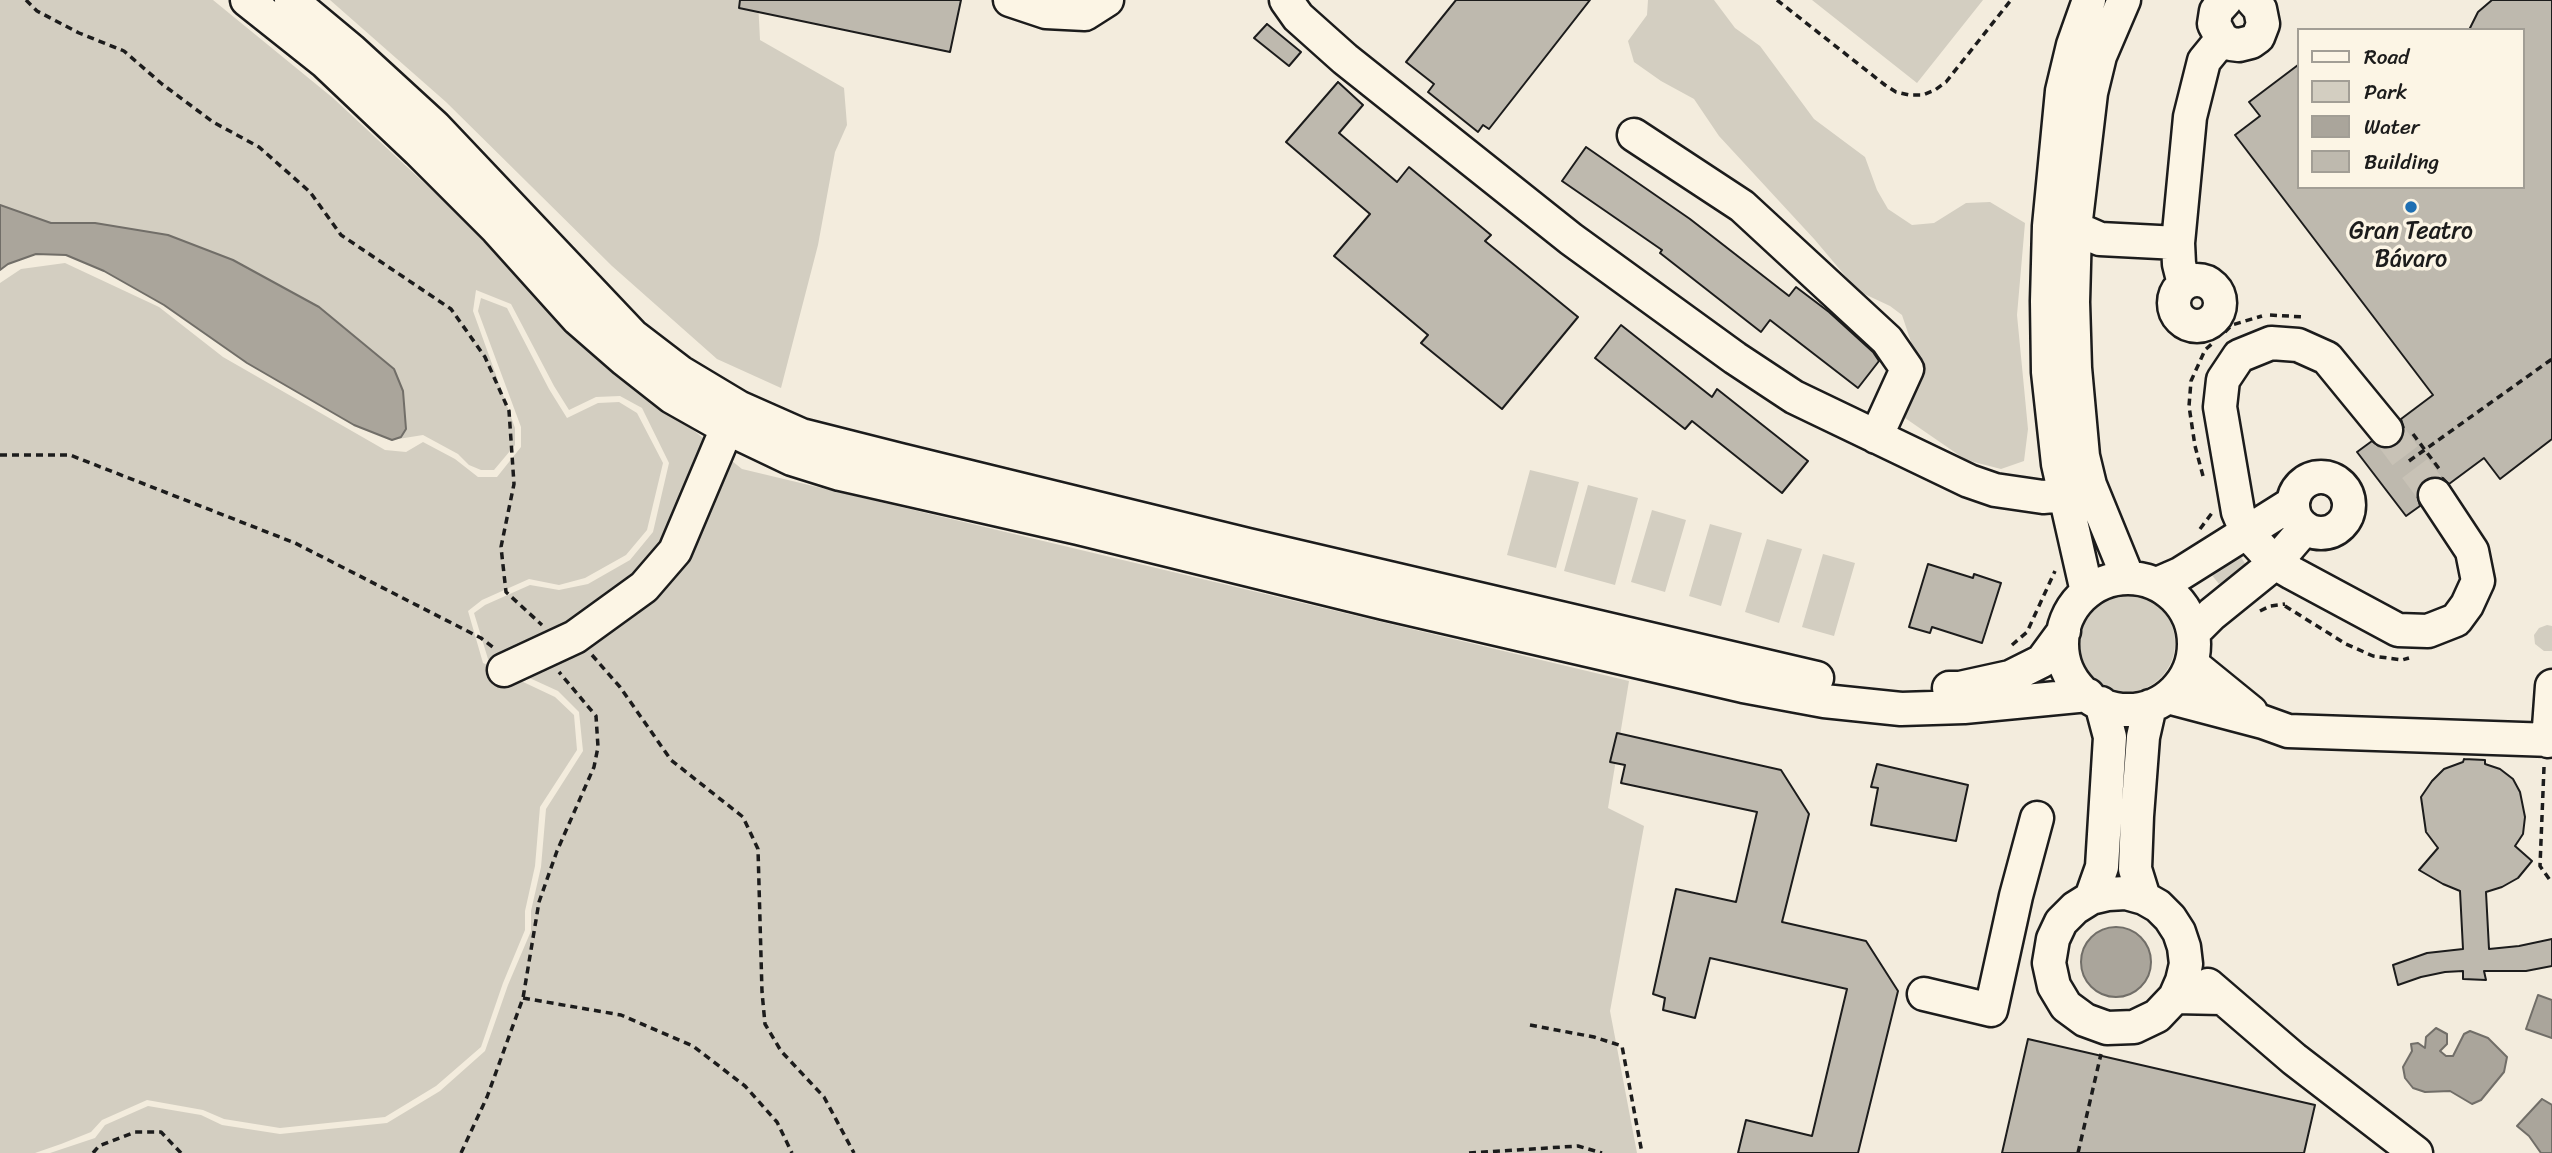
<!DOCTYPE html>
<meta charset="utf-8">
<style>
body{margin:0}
#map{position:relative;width:2552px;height:1153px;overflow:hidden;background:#f3ecdd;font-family:Sriracha,sans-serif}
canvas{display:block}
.legend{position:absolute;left:2297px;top:28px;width:228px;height:161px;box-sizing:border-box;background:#fcf5e5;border:2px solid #a29e95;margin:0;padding:9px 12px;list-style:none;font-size:21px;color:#1c1c1c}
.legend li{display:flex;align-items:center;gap:14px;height:35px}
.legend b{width:35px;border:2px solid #a29e95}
</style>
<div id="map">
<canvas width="2552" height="1153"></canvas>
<ul class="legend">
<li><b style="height:9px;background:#fcf5e5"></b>Road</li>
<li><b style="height:19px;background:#d3cec1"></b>Park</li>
<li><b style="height:19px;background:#aaa59b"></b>Water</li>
<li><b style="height:19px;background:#beb9ae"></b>Building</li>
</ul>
</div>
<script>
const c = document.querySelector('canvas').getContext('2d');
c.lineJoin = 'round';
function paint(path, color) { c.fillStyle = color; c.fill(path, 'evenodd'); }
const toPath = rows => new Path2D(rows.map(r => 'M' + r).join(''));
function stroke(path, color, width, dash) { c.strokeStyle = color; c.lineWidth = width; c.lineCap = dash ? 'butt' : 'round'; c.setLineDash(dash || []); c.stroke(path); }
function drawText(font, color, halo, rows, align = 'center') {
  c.font = font + ' Sriracha,sans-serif'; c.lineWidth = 7; c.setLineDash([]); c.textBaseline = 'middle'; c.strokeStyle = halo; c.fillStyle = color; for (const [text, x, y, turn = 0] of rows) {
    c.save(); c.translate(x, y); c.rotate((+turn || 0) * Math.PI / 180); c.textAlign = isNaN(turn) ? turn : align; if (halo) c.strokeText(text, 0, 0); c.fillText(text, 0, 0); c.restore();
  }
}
const green = toPath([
 [0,0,213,0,333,98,477,232,583,342,742,469,1629,681,1608,808,1644,826,1610,1011,1637,1153,50,1153,95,1138,105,1125,148,1106,201,1115,222,1125,280,1134,387,1123,440,1091,485,1051,508,985,531,931,531,911,541,867,546,809,583,751,579,712,558,691,488,659,474,613,485,605,530,585,559,590,588,584,630,560,653,532,669,463,642,408,620,396,596,397,569,410,554,386,511,304,476,290,473,311,515,428,515,445,494,470,481,470,469,465,458,454,423,435,392,440,354,425,247,363,164,305,104,271,66,255,36,254,8,264,0,270],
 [330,0,758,0,760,40,844,88,847,125,835,152,818,245,781,388,717,359,612,266,446,102],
 [1648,0,1714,0,1735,28,1760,46,1814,119,1865,157,1877,190,1888,209,1912,225,1934,223,1966,203,1990,202,2025,223,2017,315,2028,429,2024,461,2001,469,1966,460,1905,418,1917,374,1914,351,1902,315,1890,306,1858,291,1815,240,1719,136,1694,99,1661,81,1634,62,1628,41,1647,15],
 [1812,0,1983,0,1917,83],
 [65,263,159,307,223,357,385,450,406,452,423,442,455,459,478,477,497,477,521,447,521,427,478,311,481,298,507,308,549,389,567,418,598,403,619,402,637,413,663,463,647,530,626,555,585,578,559,585,529,579,482,600,468,611,483,663,555,697,574,715,577,750,540,807,535,866,525,911,525,930,503,983,481,1047,436,1086,385,1117,280,1128,224,1119,203,1110,147,1100,102,1120,91,1132,61,1144,35,1153,0,1153,0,283,21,269],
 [1530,470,1579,482,1556,568,1507,555],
 [1588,485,1638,498,1615,585,1564,571],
 [1652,510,1686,520,1665,592,1631,582],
 [1710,524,1742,533,1721,606,1689,596],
 [1767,539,1802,549,1779,623,1745,612],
 [1823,554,1855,563,1834,636,1802,627],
 [2239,554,2246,565,2219,584,2211,574],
 '2077 643a49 49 0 1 1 98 0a49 49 0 1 1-98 0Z',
 [2547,625,2552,626,2552,651,2544,651,2535,644,2534,635,2539,628]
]);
const water = toPath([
 [0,205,51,223,95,223,168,235,233,260,319,307,394,369,403,391,406,429,401,437,392,440,354,425,247,363,164,305,104,271,66,255,36,254,8,264,0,270,0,205],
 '2081 962a35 35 0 1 1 70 0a35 35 0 1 1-70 0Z',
 [2538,995,2552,1000,2552,1038,2526,1029,2538,995],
 [2436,1028,2447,1034,2447,1044,2440,1051,2446,1056,2453,1056,2464,1034,2470,1031,2488,1038,2507,1057,2504,1072,2481,1100,2472,1104,2450,1091,2425,1092,2413,1088,2405,1078,2403,1067,2412,1051,2411,1044,2418,1043,2425,1048,2426,1037,2436,1028],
 [2542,1099,2552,1105,2552,1153,2541,1153,2529,1136,2517,1126,2542,1099]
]);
const building = toPath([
 [740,0,961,0,950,52,739,8,740,0],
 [1456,0,1590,0,1489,129,1483,125,1478,132,1428,92,1434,84,1406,62,1456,0],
 [2492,0,2552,0,2552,439,2500,479,2484,458,2449,484,2443,478,2435,477,2425,479,2419,486,2417,495,2420,506,2406,516,2357,452,2372,441,2380,447,2388,448,2397,445,2403,436,2404,428,2401,419,2433,395,2235,135,2260,116,2249,102,2298,65,2298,187,2522,187,2522,30,2469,30,2478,12,2492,0],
 [1267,24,1301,52,1289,66,1254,38,1267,24],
 [1338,82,1363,105,1339,133,1397,182,1409,167,1491,235,1485,241,1578,317,1502,409,1421,343,1428,335,1334,256,1370,214,1286,142,1338,82],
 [1586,147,1690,219,1789,296,1796,287,1829,312,1873,352,1879,361,1858,388,1770,320,1761,332,1660,253,1662,250,1562,181,1586,147],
 [1621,325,1712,397,1717,389,1808,461,1782,493,1692,421,1685,429,1595,358,1621,325],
 [1928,564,1973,578,1974,574,2001,583,1982,643,1932,627,1930,633,1909,627,1928,564],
 [1617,733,1781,770,1809,814,1782,922,1866,941,1898,991,1858,1153,1738,1153,1746,1120,1812,1136,1847,989,1710,958,1695,1018,1663,1010,1665,998,1653,994,1676,889,1736,902,1757,812,1621,783,1625,765,1610,762,1617,733],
 [2464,759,2485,760,2485,764,2500,769,2513,779,2520,792,2525,817,2523,834,2515,846,2532,861,2518,878,2502,887,2486,892,2489,949,2519,946,2552,939,2552,966,2526,971,2484,971,2486,980,2463,979,2463,971,2445,972,2421,977,2398,985,2393,965,2427,953,2463,949,2460,891,2443,884,2419,870,2438,848,2426,832,2421,797,2432,781,2444,769,2463,762,2464,759],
 [1877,764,1968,785,1956,841,1871,825,1878,788,1871,787,1877,764],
 [2028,1039,2315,1105,2304,1153,2002,1153,2028,1039]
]);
const minorTunnel = toPath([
 [2386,430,2435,495]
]);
const path = toPath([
 [26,0,37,11,79,33,124,51,162,84,213,122,259,147,310,192,341,235,451,309,485,357,509,411,514,484,501,547,506,592,542,625],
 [1777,0,1885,85,1896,92,1909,95,1923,95,1935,90,1946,82,2011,0],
 [2270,315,2304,317],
 [2225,332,2232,325,2262,316],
 [2413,434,2440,470],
 [0,455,70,455,295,543,481,638,494,648],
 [2409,461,2552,359],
 [2203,476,2195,446,2189,406,2191,381,2205,350,2214,342],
 [2200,529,2212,513],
 [2285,606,2346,644,2373,656,2402,660,2409,658],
 [2260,611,2270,606,2285,604],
 [2012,645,2027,632,2055,571],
 [592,655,620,687,671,760,743,817,758,849,762,992,765,1024,781,1051,824,1097,854,1153],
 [2544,767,2540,866,2552,883],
 [523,998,621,1015,693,1046,745,1086,777,1122,792,1153],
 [1530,1025,1594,1037,1622,1046,1642,1153],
 [93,1153,99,1146,135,1132,161,1132,181,1153],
 [461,1153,487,1097,523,998,539,902,557,851,594,767,598,747,596,716,559,672],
 [1469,1153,1578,1146,1602,1153],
 [2078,1153,2101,1054]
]);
const minor = toPath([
 [247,0,325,62,419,151,497,229,578,319,625,360,672,397,727,428,792,459,840,474,1078,528,1384,603,1743,686,1824,701,1901,709,1964,707,2088,695],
 [291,0,351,50,435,127,633,336,680,372,740,408,801,435,900,460,1248,545,1817,678],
 [1010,0,1046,12,1085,14,1107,0],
 [1286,0,1298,17,1345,59,1571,239,1735,358,1794,397,1969,481,1995,490,2043,497,2065,495,2090,485],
 [2124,0,2100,56,2091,93,2075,228,2073,302,2075,368,2083,456,2090,485,2128,578],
 [2226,0,2216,11,2214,24,2222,39,2231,44,2239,45,2251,42,2258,37,2263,24,2260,9,2252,0],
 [1634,135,1742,206,1887,340,1907,369,1876,437],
 [2057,227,2075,228,2100,239,2178,243],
 '2174 303a23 23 0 1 1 46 0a23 23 0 1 1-46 0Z',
 [2184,284,2179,264,2178,243,2190,117,2204,61,2222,39],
 [2386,430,2327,358,2298,345,2271,343,2239,356,2223,380,2220,407,2238,512,2247,533,2275,563,2292,573,2398,630,2428,631,2456,620,2467,605,2478,581,2472,551,2435,495],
 '2293 505a28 28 0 1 1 56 0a28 28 0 1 1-56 0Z',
 '2062 644a66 66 0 1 1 132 0a66 66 0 1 1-132 0Z',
 [2157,584,2180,574,2293,503],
 [2087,592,2058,464,2048,372,2047,301,2049,226,2062,91,2073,45,2089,0],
 [2194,632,2212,614,2275,563,2305,528],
 [2192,664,2251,712],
 [504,670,575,637,644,587,675,551,727,428,738,412],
 [1949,688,1960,688,2010,677,2042,661,2064,631],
 [2168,697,2263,722,2288,731,2552,740],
 [2548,741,2552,686],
 [2091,898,2102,867,2110,737,2101,703],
 [2144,898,2135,869,2137,816,2143,737,2150,706],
 [2208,985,2294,1059,2416,1153],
 [1924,994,1991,1010,2016,896,2037,818],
 [2175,997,2182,981,2186,964,2184,947,2179,932,2170,918,2158,906,2144,898,2126,893,2108,894,2091,898,2075,908,2061,922,2053,939,2049,963,2054,986,2066,1006,2085,1020,2107,1028,2134,1027,2157,1016,2175,997,2222,998]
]);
const markers = [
 [2411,207,7,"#1f6fb2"]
];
const poiNames = [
 ["Gran Teatro",2411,232],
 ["Bávaro",2411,260]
];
paint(green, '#d3cec1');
paint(water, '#aaa59b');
stroke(water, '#716e68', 2);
paint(building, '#beb9ae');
stroke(building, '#1c1c1c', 2);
stroke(minorTunnel, '#c8c2b6', 32, [32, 16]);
stroke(minor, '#1c1c1c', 37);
stroke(path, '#1c1c1c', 3.5, [7, 5]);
stroke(minor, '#fcf5e5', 32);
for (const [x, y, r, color] of markers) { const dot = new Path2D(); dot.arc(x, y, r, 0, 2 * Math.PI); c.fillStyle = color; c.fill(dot); stroke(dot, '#fcf5e5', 2.5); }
drawText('24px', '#1c1c1c', '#fcf5e5', poiNames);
</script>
